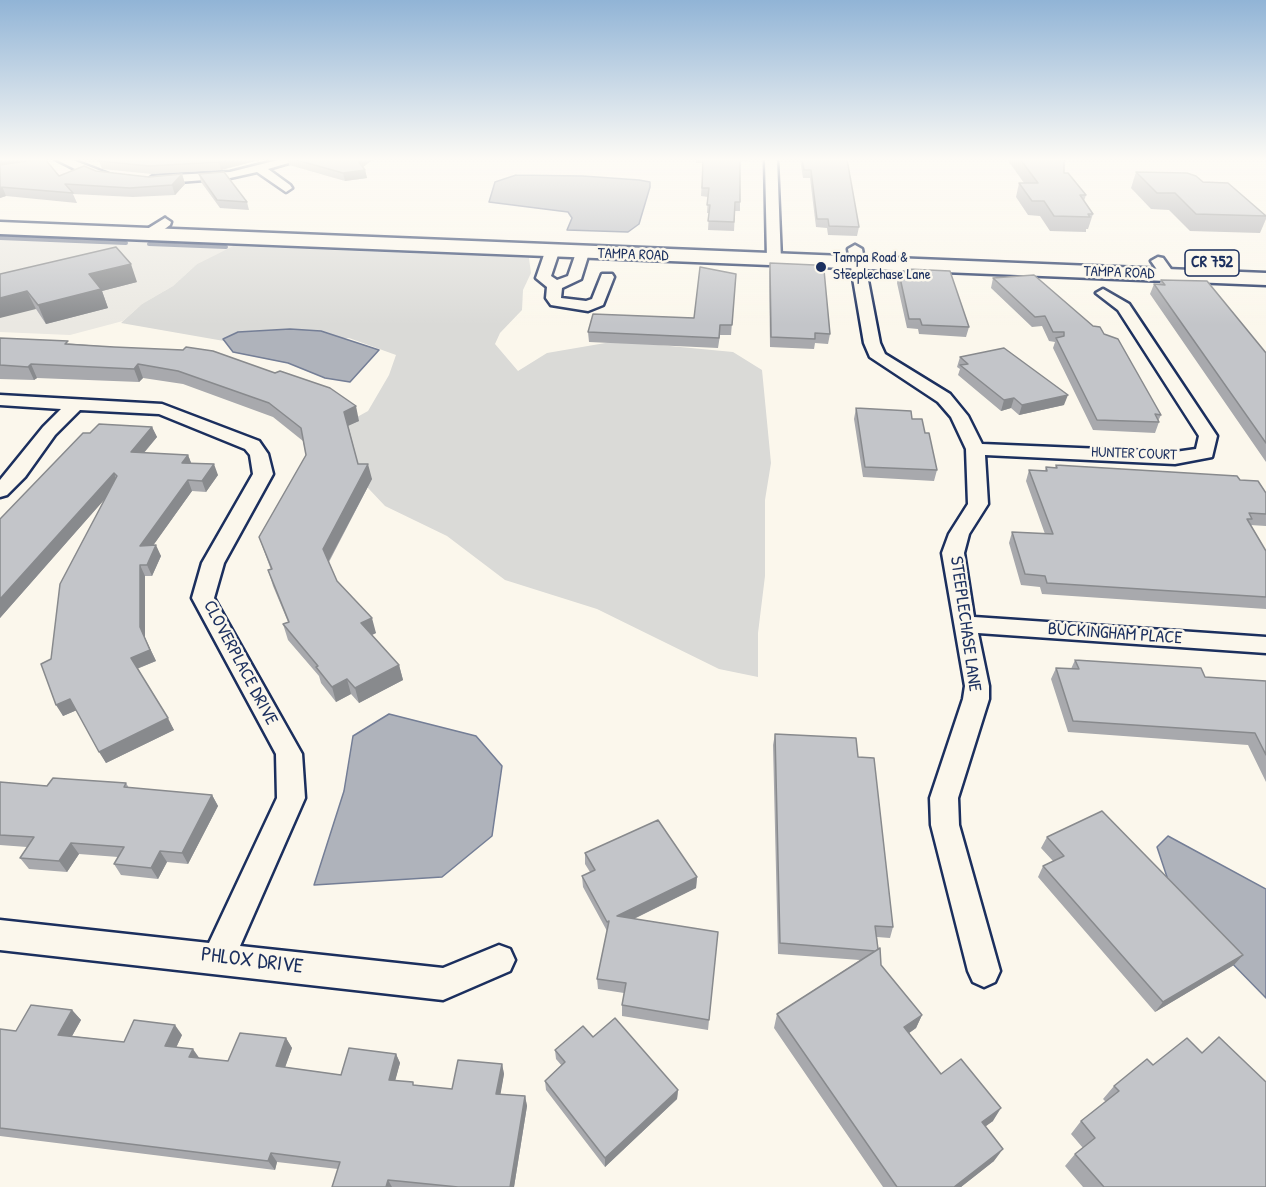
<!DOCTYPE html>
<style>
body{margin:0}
canvas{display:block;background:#fbf7ec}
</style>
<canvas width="1266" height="1187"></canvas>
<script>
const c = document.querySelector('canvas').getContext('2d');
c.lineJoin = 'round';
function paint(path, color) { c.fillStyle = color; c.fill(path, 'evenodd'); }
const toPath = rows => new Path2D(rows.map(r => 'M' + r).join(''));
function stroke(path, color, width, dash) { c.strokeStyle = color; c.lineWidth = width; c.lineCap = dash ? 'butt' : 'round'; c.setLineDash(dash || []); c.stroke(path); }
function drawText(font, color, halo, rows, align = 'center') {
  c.font = font + ' "Patrick Hand",sans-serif'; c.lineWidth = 5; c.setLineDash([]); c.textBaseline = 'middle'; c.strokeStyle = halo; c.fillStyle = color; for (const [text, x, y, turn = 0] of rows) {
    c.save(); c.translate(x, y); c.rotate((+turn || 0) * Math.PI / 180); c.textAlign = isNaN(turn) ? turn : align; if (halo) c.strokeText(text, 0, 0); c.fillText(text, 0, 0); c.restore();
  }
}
const built = toPath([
 [0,236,233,246,197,264,173,286,142,304,123,321,70,335,0,332]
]);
const green = toPath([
 [233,246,529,258,531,273,523,290,522,310,500,333,495,344,518,371,547,353,617,341,733,352,762,370,771,463,765,500,765,576,758,633,758,677,719,669,597,609,505,580,447,536,385,506,352,471,339,427,368,411,389,375,396,355,349,338,224,341,121,323,142,304,173,286,197,264]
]);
const water = toPath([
 [516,175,583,176,639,180,650,182,650,187,639,224,628,232,567,230,572,218,568,212,489,202,495,182,516,175],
 [290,329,321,331,379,350,350,382,325,378,288,363,233,352,223,339,238,332,290,329],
 [389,714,476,736,502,766,492,836,442,877,314,885,344,791,353,736,389,714],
 [1168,836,1266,889,1266,998,1177,907,1157,847,1168,836]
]);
const stream = toPath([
 [0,238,126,243],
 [149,244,226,247]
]);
const street = toPath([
 [55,159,70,159,114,176,108,179,81,172,55,159],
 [282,159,302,159,268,169,290,185,292,188,286,192,257,172,230,178,153,184,147,180,153,176,230,172,282,159],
 [765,159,777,159,781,260,774,264,767,260,765,159],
 [165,218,171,222,170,225,154,237,144,237,144,231,165,218],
 [855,245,862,249,880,343,885,354,950,394,968,416,982,444,1175,452,1196,449,1199,436,1118,310,1096,293,1103,289,1129,304,1217,436,1212,457,1175,464,985,455,988,504,969,534,964,553,974,617,1266,637,1266,653,978,633,989,686,989,699,958,798,959,825,1000,971,995,982,984,987,973,982,968,971,931,825,930,798,963,699,965,686,942,553,949,534,968,504,966,449,951,417,938,402,870,357,864,343,848,249,855,245],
 [552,248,559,252,551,276,557,280,568,276,577,250,587,250,589,253,581,279,562,288,561,298,586,301,592,299,602,274,612,274,614,277,603,305,588,311,551,305,546,298,547,287,536,278,545,252,552,248],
 [1158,257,1163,258,1173,272,1173,278,1163,278,1151,261,1158,257],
 [0,395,162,404,259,441,268,454,273,474,224,563,214,598,302,754,305,798,240,946,443,968,499,945,510,949,515,960,510,971,443,1000,0,950,0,920,209,943,277,798,276,754,192,598,202,563,253,474,250,455,245,449,159,414,80,410,55,435,25,477,7,495,0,497,0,480,43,427,61,409,0,405,0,395]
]);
const primary = toPath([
 [0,222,1266,273,1266,285,0,234,0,222]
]);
const wall = toPath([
 [0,159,32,160,11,164,59,176,96,171,149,177,182,174,185,184,175,195,133,197,73,194,77,203,6,196,0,198],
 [104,159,263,159,221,170,152,174,102,169,99,161],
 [288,159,374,159,363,167,365,170,367,178,345,181,289,165],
 [696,159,748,159,748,161,740,161,740,211,735,211,734,231,708,230,709,213,707,213,708,197,701,196,703,163,696,163],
 [800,159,847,159,859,227,857,236,828,235,827,228,816,227,810,178,803,178],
 [1007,159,1083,159,1064,160,1064,173,1086,195,1084,201,1093,214,1088,229,1086,229,1086,232,1050,231,1040,216,1028,215,1016,197,1019,183,1024,183],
 [1136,172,1266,215,1266,219,1260,233,1190,231,1169,210,1151,209,1131,188],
 [199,174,247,202,249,210,220,208,201,182],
 [770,263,815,269,830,334,828,344,815,343,814,349,770,347,769,272],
 [908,269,969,327,966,337,919,334,918,329,907,328,897,283,899,273,908,274],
 [0,274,137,282,102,291,108,308,46,324,36,309],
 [736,274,731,335,720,335,718,348,589,342,588,332,694,318],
 [993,278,1093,326,1104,334,1161,415,1158,421,1159,422,1155,433,1093,430,1053,348,1055,342,1049,341,1042,326,1032,327,991,288],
 [1161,280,1266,353,1266,462,1150,294,1154,284,1159,285],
 [0,338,114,347,359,421,348,425,358,464,372,479,329,562,337,581,376,633,372,635,399,665,403,680,359,703,351,694,336,702,321,683,319,676,288,640,283,624,288,622,273,586,268,570,271,570,259,537,306,455,303,441,273,417,183,384,143,378,139,382,37,378,34,380,0,379],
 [960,357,1064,405,1019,415,1011,408,1001,411,958,375,960,369,957,367],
 [856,408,912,419,925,433,937,470,934,481,863,477,854,419],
 [152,427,157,437,144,453,188,455,191,463,218,475,206,492,192,491,153,545,161,556,152,576,145,576,145,638,156,661,137,669,174,730,106,763,77,710,63,716,51,659,104,500,0,618,0,519,90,433],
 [1056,465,1240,480,1266,493,1266,526,1250,525,1266,551,1266,609,1042,594,1040,587,1021,585,1009,543,1012,532,1045,534,1026,481,1029,470,1045,471,1046,467,1055,468],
 [1075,660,1205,677,1266,681,1266,782,1248,745,1068,732,1051,679,1056,668,1071,669],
 [775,734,858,757,893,927,890,938,877,937,878,949,881,965,922,1015,916,1028,909,1033,941,1074,993,1121,985,1126,994,1161,961,1187,883,1187,774,1028,777,1014,860,960,778,954,773,745],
 [0,782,47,786,126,783,129,788,212,795,218,806,188,864,167,862,158,879,121,875,114,864,118,857,79,854,67,872,29,869,20,858,27,847,0,845],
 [1047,837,1234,965,1155,1012,1038,877,1043,866,1053,861,1041,848],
 [585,853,697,877,696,888,634,919,709,1020,708,1030,622,1016,622,1005,624,993,598,989,597,979,607,931,583,887,582,876,590,872,585,864],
 [72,1010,81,1020,72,1036,124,1042,182,1035,176,1048,199,1058,228,1061,286,1038,292,1048,285,1067,341,1075,396,1054,400,1063,395,1080,414,1085,452,1089,502,1064,504,1074,500,1094,525,1096,527,1106,514,1187,332,1187,338,1169,277,1162,275,1170,0,1136,0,1029,16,1031],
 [593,1037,678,1090,677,1099,605,1167,546,1090,545,1081,562,1066,556,1059,555,1050],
 [1114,1086,1266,1187,1083,1187,1065,1166,1075,1154,1083,1148,1071,1134,1081,1121,1106,1102,1103,1099]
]);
const shadedWall = toPath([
 [0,159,32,159,0,166],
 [231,159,263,159,221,170,219,162],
 [361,159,374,159,360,169,358,161],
 [365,170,367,178,345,181,343,173],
 [182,174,185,184,175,195,172,185],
 [2,186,6,196,0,198,0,187],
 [131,264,137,282,102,291,108,308,46,324,38,305,89,274],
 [27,291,36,309,0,318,0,298],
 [31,364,37,378,34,380,28,367],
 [138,364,143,378,139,382,134,369],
 [1068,395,1064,405,1019,415,1022,405],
 [1014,398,1011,408,1001,411,1004,400],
 [356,406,359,421,348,426,344,412],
 [152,427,157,437,135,463,131,452],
 [188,455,192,465,182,463],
 [214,464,218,475,206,492,202,481],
 [368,464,372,479,327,564,323,549],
 [114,473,118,484,0,618,0,599],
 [188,480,192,491,145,557,140,546],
 [156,545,161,556,152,576,147,565],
 [140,565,145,576,145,638,156,661,136,669,131,658],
 [372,618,376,633,365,638,361,623],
 [399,665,403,680,359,703,355,688],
 [347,679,351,694,336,702,332,687],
 [70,699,77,710,63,716,56,705],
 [168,718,174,730,106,763,99,752],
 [212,795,218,806,188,864,182,853],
 [71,843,79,854,67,872,59,861],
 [160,851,167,862,158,879,151,868],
 [697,877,696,888,617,927,617,916],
 [1243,955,1234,965,1155,1012,1163,1002],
 [72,1010,81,1020,67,1045,58,1035],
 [922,1015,916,1028,898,1041,904,1027],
 [175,1025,182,1035,172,1056,165,1046],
 [286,1038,292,1048,282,1076,276,1066],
 [193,1049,200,1059,189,1057],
 [396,1054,400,1063,393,1089,389,1080],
 [502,1064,504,1074,499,1103,496,1094],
 [678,1090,677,1099,605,1167,605,1158],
 [525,1096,527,1106,514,1187,510,1187],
 [1001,1108,993,1121,974,1135,982,1122],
 [1003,1149,994,1161,961,1187,954,1187],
 [271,1153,277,1162,275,1170,268,1161],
 [388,1180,392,1187,386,1187]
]);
const building = toPath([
 [40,159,45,159,59,176,84,166,96,171,149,177,182,174,172,185,130,188,65,184,73,193,0,187,0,165,40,159],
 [104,159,231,159,219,162,149,166,99,161,104,159],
 [293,159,361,159,358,161,365,170,343,173,293,159],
 [703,159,740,159,740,202,735,202,734,222,708,221,710,205,707,205,709,188,702,188,703,159],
 [802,159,847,159,859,227,829,226,828,219,817,219,811,170,804,170,802,159],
 [1020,159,1064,159,1064,173,1068,173,1086,195,1080,195,1093,214,1088,214,1090,217,1054,216,1044,201,1032,201,1019,183,1038,183,1020,159],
 [224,172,247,202,217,200,199,174,224,172],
 [1136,172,1187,173,1196,176,1203,182,1228,183,1266,216,1196,214,1175,193,1157,193,1136,172],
 [116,247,131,264,89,274,101,289,38,305,27,291,0,298,0,274,116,247],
 [770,263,815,265,815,269,824,270,830,334,815,333,815,339,771,337,770,263],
 [700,267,736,274,732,325,720,325,719,338,588,332,593,314,694,318,700,267],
 [908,269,950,271,969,327,922,325,920,319,909,319,899,273,909,274,908,269],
 [1034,275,1093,326,1100,327,1104,334,1118,339,1161,415,1155,414,1159,422,1097,420,1056,338,1064,336,1064,332,1053,332,1045,316,1035,317,993,278,1034,275],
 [1161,280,1207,281,1266,353,1266,443,1154,284,1165,285,1161,280],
 [0,338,68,341,65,344,114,347,183,350,186,347,213,351,275,373,280,371,330,388,356,406,344,412,358,464,368,464,323,549,337,581,372,618,361,623,399,665,355,688,347,679,332,687,316,667,318,666,283,624,289,622,268,570,272,569,259,537,306,455,301,428,269,403,178,371,138,364,134,369,31,364,28,367,0,365,0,338],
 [1004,348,1068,395,1022,405,1014,398,1004,400,960,365,968,364,960,357,1004,348],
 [856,408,911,411,912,419,922,419,925,433,929,433,937,470,865,467,856,408],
 [99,424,152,427,131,452,188,455,182,463,214,464,202,481,188,480,140,546,156,545,147,565,140,565,140,627,150,650,131,658,168,718,99,752,70,699,56,705,41,664,51,659,60,584,117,476,114,473,0,599,0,519,83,433,90,433,99,424],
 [1056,465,1237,476,1240,480,1258,481,1266,493,1266,514,1249,513,1252,519,1247,519,1266,551,1266,597,1047,583,1045,576,1025,574,1012,532,1053,534,1029,470,1047,471,1046,467,1057,468,1056,465],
 [1075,660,1201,668,1205,677,1266,681,1266,755,1255,733,1073,721,1056,668,1079,669,1075,660],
 [775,734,856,738,858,757,874,758,893,927,875,926,878,949,875,951,780,943,775,734],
 [53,778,126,783,124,787,212,795,182,853,160,851,151,868,114,864,124,847,71,843,59,861,20,858,34,837,0,835,0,782,47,786,53,778],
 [1102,811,1243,955,1163,1002,1043,866,1064,856,1047,837,1102,811],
 [658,820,697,877,617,916,718,932,709,1020,622,1005,626,983,597,979,609,921,607,922,582,876,595,870,585,853,658,820],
 [880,948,881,965,922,1015,904,1027,941,1074,961,1059,1001,1108,982,1122,1003,1149,954,1187,897,1187,777,1014,880,948],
 [31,1005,72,1010,58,1035,124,1042,134,1020,175,1025,165,1046,193,1049,189,1057,228,1061,240,1033,286,1038,276,1066,341,1075,349,1048,396,1054,389,1080,413,1082,413,1085,452,1089,458,1060,502,1064,496,1094,525,1096,510,1187,458,1187,388,1180,386,1187,332,1187,340,1162,271,1153,268,1161,0,1128,0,1029,16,1031,31,1005],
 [615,1018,678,1090,605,1158,545,1081,565,1062,555,1050,583,1026,593,1037,615,1018],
 [1219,1037,1266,1082,1266,1187,1104,1187,1075,1154,1095,1138,1081,1121,1119,1091,1114,1086,1147,1059,1153,1065,1187,1038,1202,1053,1219,1037]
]);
const markers = [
 [821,267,6,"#1b2f5e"]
];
const farStreetnames = [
 ["TAMPA ROAD",633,255,2],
 ["TAMPA ROAD",1119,273,2],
 ["HUNTER COURT",1134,454,2]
];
const farPoinames = [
 ["Tampa Road &",833,258],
 ["Steeplechase Lane",833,275]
];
const shields = [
 [1212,263,54]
];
const shieldNames = [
 ["CR 752",1212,263]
];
const streetNames = [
 ["STEEPLECHASE LANE",965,624,82],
 ["BUCKINGHAM PLACE",1115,634,4],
 ["CLOVERPLACE DRIVE",240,663,62]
];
const nearStreetnames = [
 ["PHLOX DRIVE",252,961,7]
];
paint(built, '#eae8e2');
paint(green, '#dadad7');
paint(water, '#afb3bb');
stroke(water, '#747e96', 1.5);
stroke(stream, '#747e96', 4);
stroke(street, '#1b2f5e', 5);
stroke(primary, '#1b2f5e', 5);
paint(street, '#fbf7ec');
paint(primary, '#fbf7ec');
paint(wall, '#a8a9ad');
paint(shadedWall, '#888a8d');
paint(building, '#c3c5c9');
stroke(building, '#888a8d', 1.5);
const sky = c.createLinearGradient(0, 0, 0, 325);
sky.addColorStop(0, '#91b4d6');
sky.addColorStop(0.49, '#fdfbf6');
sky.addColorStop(1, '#fdfbf600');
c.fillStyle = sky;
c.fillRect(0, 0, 1266, 325);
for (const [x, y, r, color] of markers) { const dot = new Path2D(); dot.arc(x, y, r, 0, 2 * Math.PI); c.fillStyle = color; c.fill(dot); stroke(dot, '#fbf7ec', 2); }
drawText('15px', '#1b2f5e', '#fbf7ec', farStreetnames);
drawText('15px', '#1b2f5e', '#fbf7ec', farPoinames, 'left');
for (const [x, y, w] of shields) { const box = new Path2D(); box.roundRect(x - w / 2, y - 13, w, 26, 4.5); c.fillStyle = '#fbf7ec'; c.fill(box); stroke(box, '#1b2f5e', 1.5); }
drawText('bold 16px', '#1b2f5e', null, shieldNames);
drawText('18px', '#1b2f5e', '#fbf7ec', streetNames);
drawText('21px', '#1b2f5e', '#fbf7ec', nearStreetnames);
</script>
